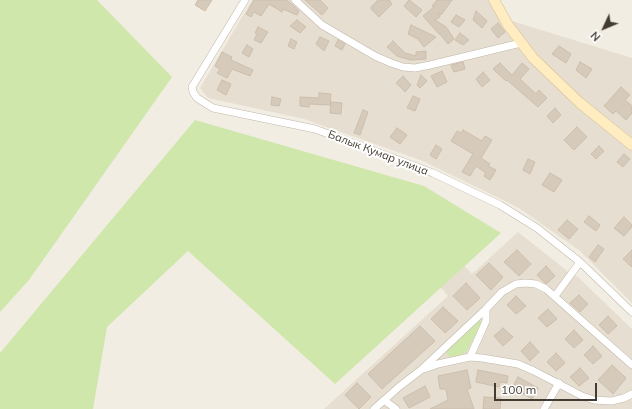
<!DOCTYPE html>
<meta charset="utf-8">
<style>
body{margin:0}
#map{position:relative;width:632px;height:409px;overflow:hidden;background:#f2ede3;font-family:Mulish,sans-serif}
canvas{display:block}
.north{position:absolute;left:584px;top:8px;width:40px;height:40px;-webkit-text-stroke:3px #fff;paint-order:stroke;rotate:226deg;font-size:11px;font-weight:700;line-height:16px;text-align:center;color:#443c33}
.north::after{content:'';display:block;margin:auto;width:14px;height:18px;background:#443c33;clip-path:polygon(50% 0,100% 100%,50% 72%,0 100%)}
.scale{position:absolute;left:494px;top:383px;width:103px;height:18px;box-sizing:border-box;border:2px solid #443c33;border-top:0;padding-left:5px;font-size:12px;line-height:14px;white-space:nowrap;color:#443c33;-webkit-text-stroke:3px #fff;paint-order:stroke}
</style>
<div id="map">
<canvas width="632" height="409"></canvas>
<div class="north">N</div>
<div class="scale">100 m</div>
</div>
<script>
const c = document.querySelector('canvas').getContext('2d');
c.lineJoin = 'round';
function paint(path, color) { c.fillStyle = color; c.fill(path, 'evenodd'); }
const toPath = rows => new Path2D(rows.map(r => 'M' + r).join(''));
function stroke(path, color, width, dash) { c.strokeStyle = color; c.lineWidth = width; c.lineCap = dash ? 'butt' : 'round'; c.setLineDash(dash || []); c.stroke(path); }
function drawText(font, color, halo, rows, align = 'center') {
  c.font = font + ' Mulish,sans-serif'; c.lineWidth = 4; c.setLineDash([]); c.textBaseline = 'middle'; c.strokeStyle = halo; c.fillStyle = color; for (const [text, x, y, turn = 0] of rows) {
    c.save(); c.translate(x, y); c.rotate((+turn || 0) * Math.PI / 180); c.textAlign = isNaN(turn) ? turn : align; if (halo) c.strokeText(text, 0, 0); c.fillText(text, 0, 0); c.restore();
  }
}
const residential = toPath([
 [252,0,500,0,512,21,632,58,632,303,580,251,519,208,423,161,304,119,208,98,200,88],
 [518,232,571,274,578,277,632,329,632,409,324,409,448,296,433,278,456,257,472,274]
]);
const green = toPath([
 [0,0,97,0,172,77,29,280,0,312],
 [195,120,424,186,501,233,335,384,188,251,107,327,93,409,0,409,0,353],
 [479,321,481,322,481,325,466,352,456,357,448,356,446,352]
]);
const building = toPath([
 [198,0,212,0,205,11,195,5,198,0],
 [254,0,287,0,299,11,297,15,283,9,282,12,269,4,261,16,254,12,251,17,246,14,254,0],
 [305,0,320,0,328,8,322,15,305,0],
 [378,0,389,0,392,4,379,17,371,9,371,7,378,0],
 [409,0,422,10,416,17,404,6,409,0],
 [437,0,452,0,441,15,438,13,440,17,435,20,446,27,454,39,448,44,440,34,439,34,423,16,434,7,432,6,437,0],
 [476,11,487,21,482,28,473,20,476,11],
 [456,15,465,20,459,27,451,22,456,15],
 [297,20,306,27,300,33,290,26,297,20],
 [498,23,505,32,498,38,491,29,498,23],
 [411,25,436,37,424,47,418,39,408,34,411,25],
 [258,27,268,32,261,43,254,40,257,34,255,33,258,27],
 [460,33,469,40,463,45,455,40,460,33],
 [320,37,329,41,324,51,316,44,320,37],
 [291,39,297,42,294,49,288,46,291,39],
 [338,40,345,44,342,50,335,46,338,40],
 [393,41,405,53,416,56,416,52,426,51,426,59,410,60,397,56,387,47,393,41],
 [247,45,253,49,249,57,242,53,247,45],
 [559,46,571,54,566,63,552,54,559,46],
 [222,52,232,57,231,60,253,70,250,76,232,69,227,78,217,73,220,69,215,66,222,52],
 [463,62,465,69,454,72,451,65,463,62],
 [580,62,592,69,586,78,576,70,580,62],
 [500,63,512,75,522,63,529,69,520,79,536,94,539,90,547,98,538,107,507,80,506,81,493,69,500,63],
 [442,71,447,82,437,87,431,76,442,71],
 [483,72,490,80,482,87,476,79,483,72],
 [421,75,427,81,420,88,417,85,421,75],
 [403,76,411,85,405,92,396,83,403,76],
 [222,80,231,84,226,95,217,90,222,80],
 [621,87,630,95,625,100,632,106,632,113,626,120,616,111,613,114,604,106,621,87],
 [319,93,331,94,330,105,309,104,309,107,300,106,300,97,319,98,319,93],
 [413,96,420,99,415,111,407,108,413,96],
 [272,97,281,99,279,106,271,105,272,97],
 [331,102,342,103,341,114,330,113,331,102],
 [555,108,561,115,553,123,547,116,555,108],
 [363,110,368,112,360,135,354,133,363,110],
 [577,127,587,137,574,150,564,140,577,127],
 [397,128,407,135,400,144,390,137,397,128],
 [463,130,482,141,485,136,492,140,481,158,490,164,488,166,496,170,490,180,484,176,486,173,476,166,470,176,462,172,473,154,451,141,457,131,461,133,463,130],
 [436,145,442,149,436,159,430,155,436,145],
 [599,146,604,151,596,159,591,154,599,146],
 [624,154,630,159,623,167,617,162,624,154],
 [528,159,535,162,530,174,523,170,528,159],
 [550,173,562,180,554,192,542,185,550,173],
 [589,216,600,225,596,231,584,222,589,216],
 [624,217,632,225,632,227,624,236,614,228,624,217],
 [567,220,578,229,569,239,558,230,567,220],
 [598,245,604,249,595,262,589,257,598,245],
 [517,250,531,264,519,276,504,262,517,250],
 [632,250,632,267,623,259,632,250],
 [489,263,503,277,491,290,476,275,489,263],
 [546,266,555,276,546,284,537,275,546,266],
 [466,283,480,298,467,310,453,296,466,283],
 [579,295,588,304,580,312,570,303,579,295],
 [516,296,526,306,516,314,507,305,516,296],
 [443,307,458,321,445,333,431,319,443,307],
 [548,309,557,319,547,327,538,318,548,309],
 [608,316,617,326,608,334,599,325,608,316],
 [420,326,435,341,382,389,368,374,420,326],
 [503,328,513,337,503,346,494,336,503,328],
 [574,330,583,340,574,348,565,339,574,330],
 [530,342,539,352,530,361,521,351,530,342],
 [593,346,602,356,593,364,584,355,593,346],
 [556,353,565,363,556,371,547,362,556,353],
 [612,365,626,378,613,394,598,380,612,365],
 [580,368,589,378,579,386,570,377,580,368],
 [467,370,471,388,467,389,474,409,430,409,448,400,446,389,440,389,438,376,467,370],
 [478,370,508,376,507,383,500,382,499,387,476,382,478,370],
 [518,377,538,388,532,399,512,388,518,377],
 [357,383,371,397,359,409,345,395,357,383],
 [425,386,430,397,409,408,403,398,425,386],
 [484,397,501,398,500,409,483,409,484,397]
]);
const street = toPath([
 [245,0,192,87,193,92,197,98,213,108,315,129,433,173,500,205,537,228,580,262,632,312],
 [295,0,322,25,375,56,391,63,403,67,415,68,430,65,521,43],
 [555,296,580,262],
 [470,357,486,321,486,309],
 [424,369,438,364,470,357,482,358,518,364,534,371,582,396,594,400,612,401,624,398,632,394],
 [384,400,396,409],
 [374,409,400,386,421,370,486,309,502,292,516,284,525,283,536,284,546,289,632,365],
 [544,409,559,383]
]);
const secondary = toPath([
 [494,0,508,25,533,58,580,103,632,145]
]);
const streetNames = [
 ["Балык Кумар улица",378,153,21]
];
paint(residential, '#e6ded1');
paint(green, '#cfe7ab');
paint(building, '#d6cabb');
stroke(building, '#cebfac', 1);
stroke(street, '#c0b7a9', 8);
stroke(secondary, '#d3be92', 11);
stroke(street, '#fff', 7);
stroke(secondary, '#ffecc0', 10);
drawText('11px', '#443c33', '#fff', streetNames);
</script>
